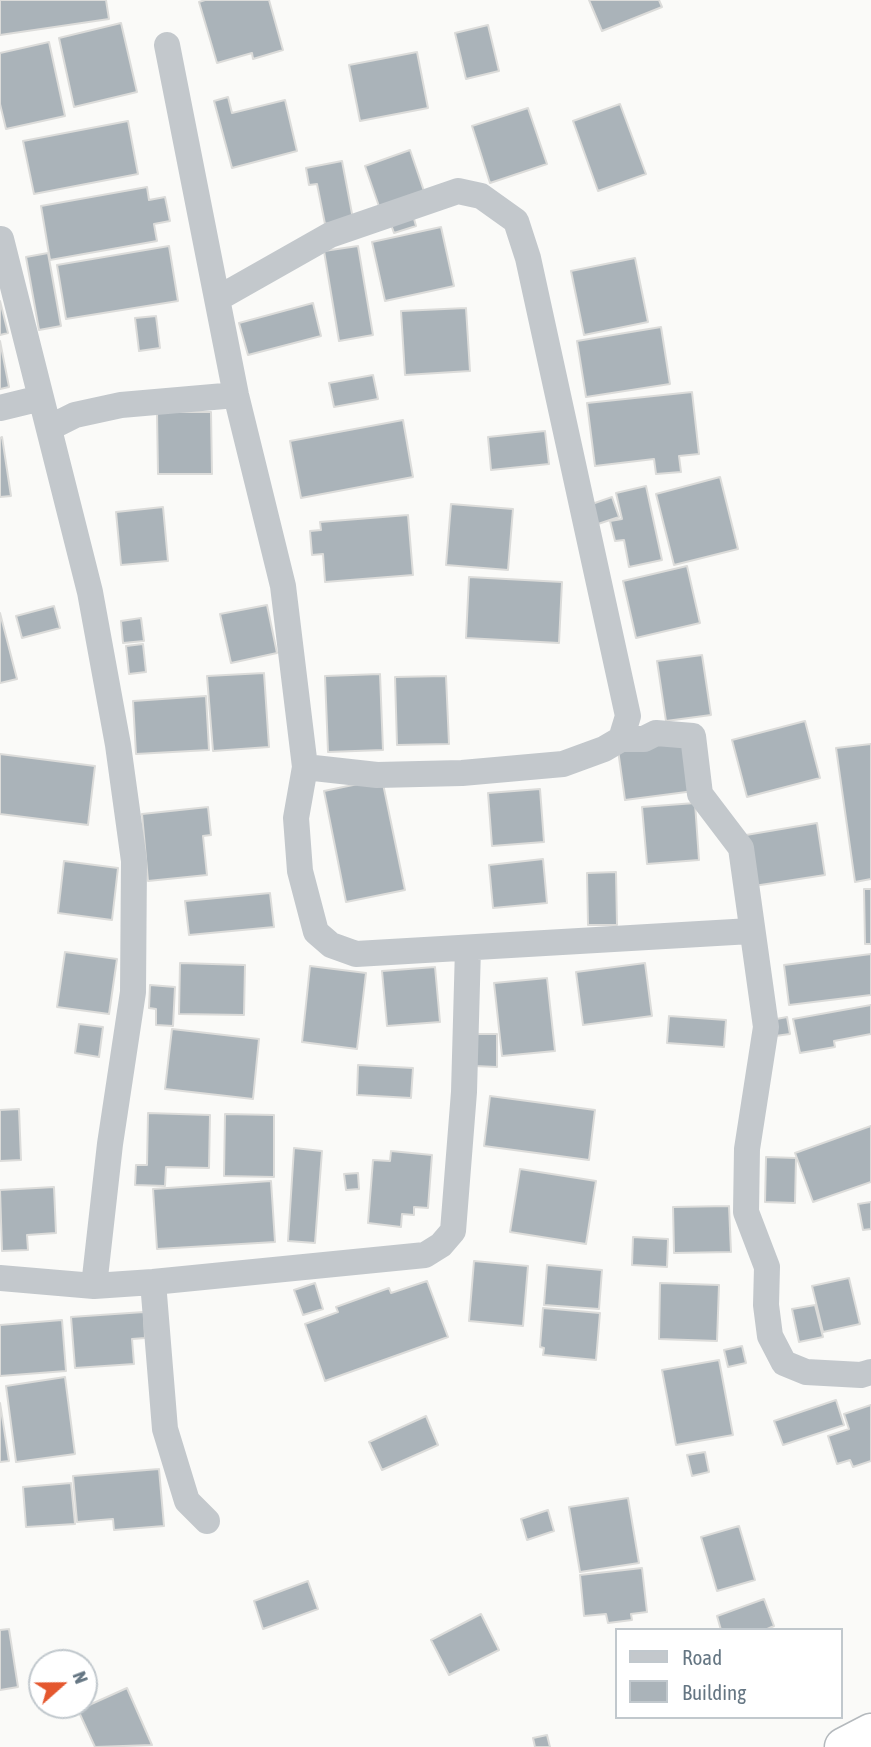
<!DOCTYPE html>
<style>
body{margin:0}
#map{position:relative;width:871px;height:1747px;overflow:hidden;background:#fafaf8;font-family:"Asap Condensed",sans-serif}
canvas{display:block}
.legend{position:absolute;left:615px;top:1628px;width:228px;height:91px;box-sizing:border-box;background:#fff;border:2px solid #c1c8cd;margin:0;padding:9px 12px;list-style:none;font-size:21px;color:#657683}
.legend li{display:flex;align-items:center;gap:14px;height:35px}
.legend b{width:35px;border:2px solid #c1c8cd}
.north{position:absolute;left:28px;top:1649px;width:70px;height:70px;box-sizing:border-box;background:#fff;border:2px solid #c1c8cd;border-radius:50%;rotate:69deg;font-size:19px;font-weight:700;line-height:28px;text-align:center;color:#657683}
.north::after{content:'';display:block;margin:auto;width:24px;height:32px;background:#e4572e;clip-path:polygon(50% 0,100% 100%,50% 72%,0 100%)}
</style>
<div id="map">
<canvas width="871" height="1747"></canvas>
<ul class="legend">
<li><b style="height:9px;background:#c3c8cc"></b>Road</li>
<li><b style="height:19px;background:#aab3b9"></b>Building</li>
</ul>
<div class="north">N</div>
</div>
<script>
const c = document.querySelector('canvas').getContext('2d');
c.lineJoin = 'round';
function paint(path, color) { c.fillStyle = color; c.fill(path, 'evenodd'); }
const toPath = rows => new Path2D(rows.map(r => 'M' + r).join(''));
function stroke(path, color, width, dash) { c.strokeStyle = color; c.lineWidth = width; c.lineCap = dash ? 'butt' : 'round'; c.setLineDash(dash || []); c.stroke(path); }
const building = toPath([
 [0,0,106,0,109,19,0,35,0,0],
 [205,0,269,0,283,50,253,59,252,53,217,63,199,2,205,0],
 [589,0,659,0,662,7,602,31,589,0],
 [121,23,137,92,74,107,59,38,121,23],
 [488,25,499,71,466,79,455,33,488,25],
 [49,42,65,116,6,129,0,104,0,53,49,42],
 [417,52,428,108,360,121,349,65,417,52],
 [228,97,232,113,285,100,297,151,232,168,214,101,228,97],
 [620,104,646,174,598,191,573,121,620,104],
 [528,108,547,164,490,183,472,126,528,108],
 [128,121,138,174,34,194,23,141,128,121],
 [410,150,427,200,382,215,365,166,410,150],
 [342,161,353,219,325,224,317,184,309,185,306,168,342,161],
 [147,187,149,200,165,197,170,221,154,224,157,241,50,260,41,206,147,187],
 [411,208,416,226,394,233,388,216,411,208],
 [441,227,454,286,385,301,372,242,441,227],
 [169,246,178,301,66,319,57,265,169,246],
 [358,246,373,335,339,341,324,251,358,246],
 [48,253,61,326,39,330,26,257,48,253],
 [635,258,648,322,584,335,571,271,635,258],
 [0,301,8,333,0,335,0,301],
 [313,303,321,336,248,355,239,323,313,303],
 [466,308,470,371,405,375,401,311,466,308],
 [156,316,160,348,139,351,135,318,156,316],
 [661,327,670,384,586,397,577,341,661,327],
 [0,341,9,387,0,389,0,341],
 [373,375,378,399,334,407,329,383,373,375],
 [692,392,699,454,679,456,681,472,656,474,654,459,595,466,587,403,692,392],
 [157,412,211,412,212,474,158,474,157,412],
 [403,420,413,477,301,498,290,441,403,420],
 [545,431,549,464,491,470,488,437,545,431],
 [2,437,11,496,0,497,0,438,2,437],
 [720,477,738,549,674,565,656,494,720,477],
 [646,486,662,560,629,567,624,540,615,541,610,521,622,519,616,493,646,486],
 [612,497,619,517,595,525,589,505,612,497],
 [451,504,513,509,508,570,446,565,451,504],
 [163,507,168,561,121,565,116,512,163,507],
 [408,515,413,575,325,582,323,554,312,555,310,531,321,530,320,522,408,515],
 [687,566,700,623,636,638,623,581,687,566],
 [469,577,562,582,559,643,466,638,469,577],
 [267,605,277,653,231,663,220,614,267,605],
 [54,606,60,628,22,638,16,616,54,606],
 [0,613,17,679,0,683,0,613],
 [141,618,144,641,123,643,121,621,141,618],
 [143,644,146,672,129,674,126,646,143,644],
 [702,655,711,715,666,721,657,661,702,655],
 [264,673,269,747,213,751,207,676,264,673],
 [380,674,383,750,328,752,325,676,380,674],
 [446,676,449,744,397,745,395,677,446,676],
 [206,696,209,750,136,754,133,701,206,696],
 [805,721,820,778,747,797,732,740,805,721],
 [687,740,694,791,625,800,618,750,687,740],
 [871,744,871,879,855,882,836,748,871,744],
 [0,754,95,766,88,825,0,814,0,754],
 [382,779,405,890,346,902,324,791,382,779],
 [540,789,544,842,492,846,488,793,540,789],
 [695,803,699,860,647,864,642,807,695,803],
 [208,807,211,835,203,836,207,875,148,881,142,814,208,807],
 [817,823,825,875,754,886,746,835,817,823],
 [543,859,547,903,493,908,489,865,543,859],
 [64,861,118,868,112,920,58,913,64,861],
 [616,872,617,925,588,925,587,873,616,872],
 [864,889,871,889,871,944,865,944,864,889],
 [270,893,274,927,189,935,185,901,270,893],
 [65,952,117,959,109,1014,57,1007,65,952],
 [871,954,871,995,789,1005,784,965,871,954],
 [180,963,245,965,244,1015,179,1014,180,963],
 [645,963,652,1016,583,1025,576,972,645,963],
 [310,966,366,973,357,1049,302,1042,310,966],
 [435,967,440,1022,387,1026,382,971,435,967],
 [547,978,555,1051,502,1056,494,983,547,978],
 [150,985,175,987,173,1026,156,1025,156,1009,149,1008,150,985],
 [871,1005,871,1034,834,1041,835,1047,800,1053,793,1019,871,1005],
 [669,1016,726,1020,724,1047,667,1043,669,1016],
 [787,1017,790,1034,768,1037,766,1021,787,1017],
 [79,1024,103,1027,99,1057,75,1053,79,1024],
 [172,1029,259,1039,253,1099,165,1089,172,1029],
 [475,1034,497,1034,497,1067,475,1066,475,1034],
 [358,1065,413,1068,411,1098,357,1095,358,1065],
 [490,1096,595,1110,589,1160,484,1146,490,1096],
 [19,1109,21,1160,0,1161,0,1110,19,1109],
 [148,1113,210,1115,209,1168,166,1167,165,1186,135,1185,136,1165,147,1165,148,1113],
 [225,1114,274,1115,274,1177,224,1176,225,1114],
 [871,1126,871,1182,813,1202,795,1153,871,1126],
 [294,1148,322,1151,315,1243,288,1241,294,1148],
 [391,1151,432,1155,428,1208,414,1207,414,1215,402,1214,401,1227,368,1223,373,1160,390,1161,391,1151],
 [766,1157,796,1158,795,1203,765,1202,766,1157],
 [520,1169,596,1181,586,1244,510,1232,520,1169],
 [358,1173,359,1189,346,1190,344,1174,358,1173],
 [271,1181,275,1242,157,1249,153,1189,271,1181],
 [54,1187,56,1233,27,1235,28,1250,2,1251,0,1190,54,1187],
 [871,1202,871,1229,863,1230,858,1204,871,1202],
 [729,1206,731,1252,674,1253,673,1207,729,1206],
 [633,1237,668,1239,667,1267,632,1265,633,1237],
 [474,1261,528,1266,523,1326,469,1321,474,1261],
 [547,1265,602,1270,599,1309,544,1305,547,1265],
 [849,1278,860,1324,823,1332,812,1286,849,1278],
 [427,1281,448,1337,325,1381,305,1324,338,1312,336,1307,389,1288,391,1293,427,1281],
 [315,1283,323,1309,303,1315,294,1290,315,1283],
 [660,1283,719,1285,717,1341,659,1339,660,1283],
 [815,1305,823,1337,799,1342,792,1309,815,1305],
 [543,1308,600,1313,596,1360,543,1355,544,1348,540,1347,543,1308],
 [144,1312,145,1338,132,1339,134,1364,75,1368,71,1317,144,1312],
 [62,1320,66,1371,0,1376,0,1325,62,1320],
 [742,1346,746,1363,728,1367,724,1350,742,1346],
 [719,1360,733,1435,676,1445,662,1370,719,1360],
 [65,1377,75,1454,16,1462,6,1386,65,1377],
 [836,1400,844,1425,783,1445,774,1421,836,1400],
 [0,1403,9,1461,0,1462,0,1403],
 [871,1405,871,1461,853,1467,850,1460,837,1464,828,1436,849,1429,844,1414,871,1405],
 [426,1416,438,1445,382,1470,369,1442,426,1416],
 [705,1452,709,1472,692,1476,687,1455,705,1452],
 [159,1469,164,1526,114,1530,113,1519,77,1522,73,1476,159,1469],
 [71,1483,75,1524,26,1527,23,1487,71,1483],
 [628,1498,639,1563,580,1572,569,1507,628,1498],
 [548,1510,554,1531,527,1540,521,1519,548,1510],
 [739,1526,755,1580,717,1591,701,1537,739,1526],
 [642,1568,647,1612,631,1614,632,1620,608,1623,606,1614,584,1616,580,1575,642,1568],
 [308,1581,318,1609,263,1629,254,1601,308,1581],
 [764,1599,774,1626,765,1630,721,1630,717,1616,764,1599],
 [481,1614,499,1650,449,1675,431,1640,481,1614],
 [9,1629,18,1687,0,1690,0,1630,9,1629],
 [127,1688,152,1745,95,1747,78,1710,127,1688],
 [547,1735,550,1747,535,1747,533,1738,547,1735]
]);
const minor = toPath([
 [167,45,236,395,283,586,305,767,296,818,300,871,316,932,331,945,356,954,751,931],
 [1,239,90,592,118,745,134,861,133,992,110,1144,94,1286],
 [217,299,330,235,458,191,481,196,516,221,528,258,628,716,621,739],
 [0,408,41,398],
 [49,428,75,415,121,405,236,395],
 [305,767,377,775,462,773,563,764,604,749,621,739,644,739,656,733,693,736,700,794,741,848,766,1027,747,1149,746,1212,767,1267,766,1305,770,1336,784,1363,806,1372,861,1375,871,1372],
 [0,1278,94,1286,153,1282,425,1255,441,1245,453,1231,464,1092,468,948],
 [153,1282,165,1429,187,1501,207,1521]
]);
const motorway = toPath([
 [844,1747,871,1733]
]);
paint(building, '#aab3b9');
stroke(building, '#dcdcda', 2);
stroke(motorway, '#b4b9bd', 41);
stroke(minor, '#c3c8cc', 26);
stroke(motorway, '#fff', 38);
</script>
